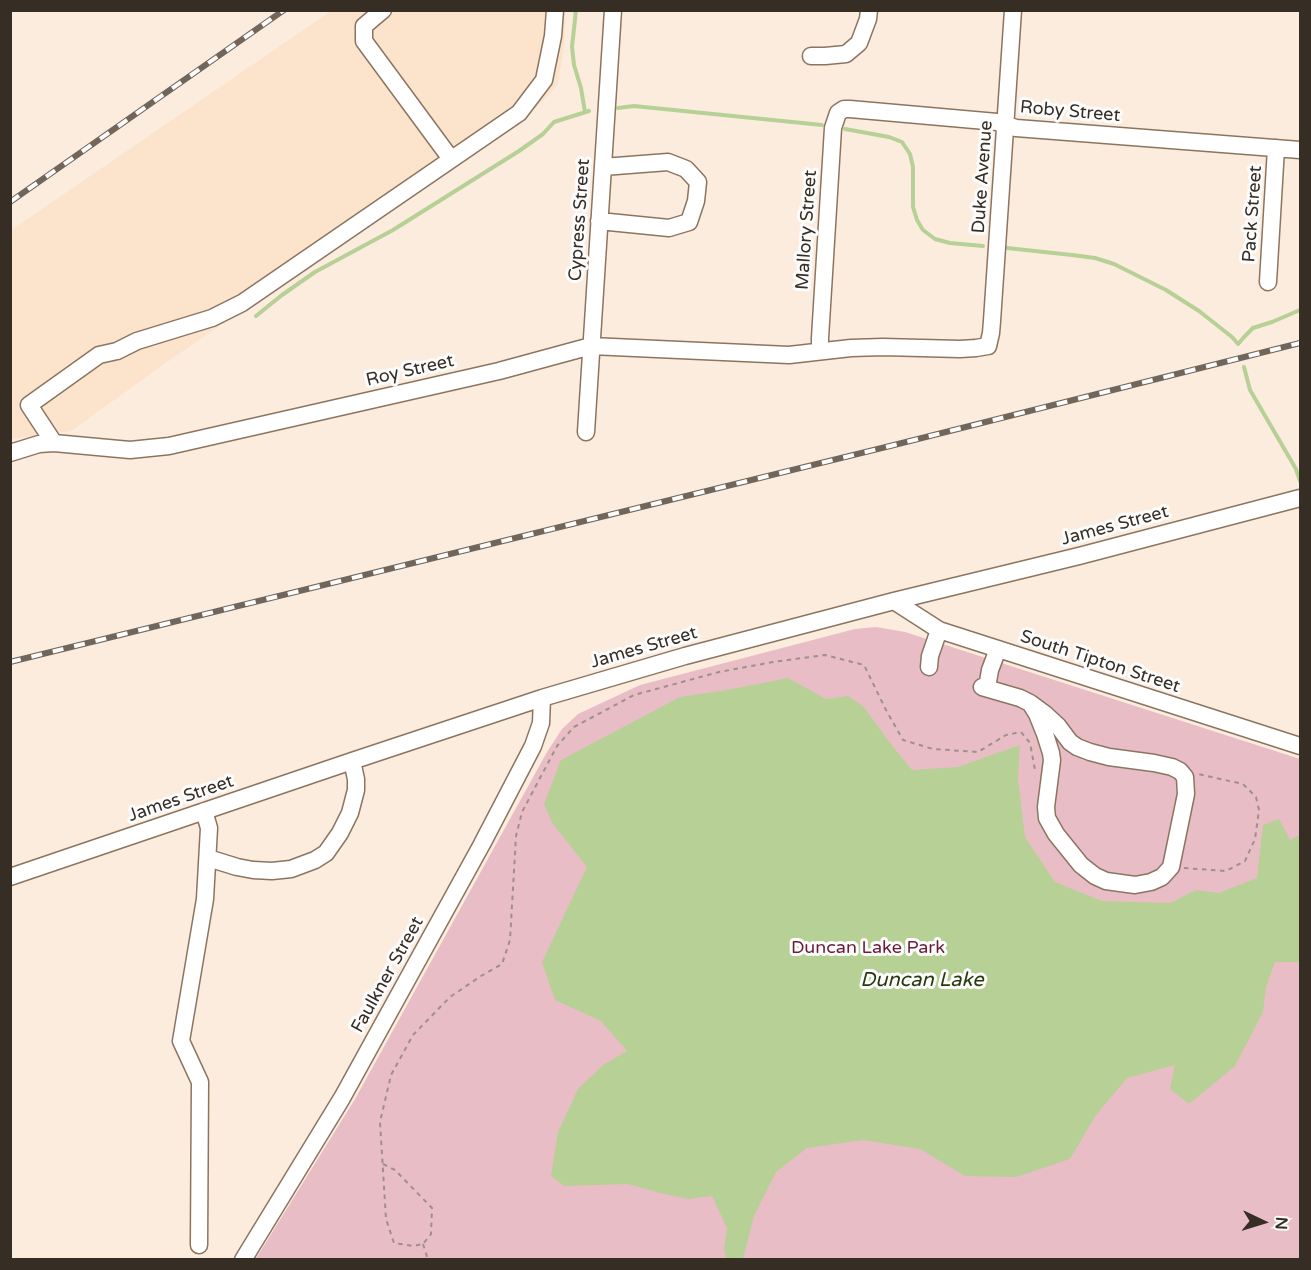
<!DOCTYPE html>
<style>
body{margin:0}
#map{position:relative;width:1311px;height:1270px;overflow:hidden;background:#fbecde;font-family:"Varela Round",sans-serif}
canvas{display:block}
.frame{position:absolute;inset:0;border:12px solid #362d24;pointer-events:none}
.north{position:absolute;left:1233px;top:1192px;width:60px;height:60px;-webkit-text-stroke:4px #fcfcfc;paint-order:stroke;rotate:94deg;font-size:16px;font-weight:700;line-height:24px;text-align:center;color:#362d24}
.north::after{content:'';display:block;margin:auto;width:21px;height:27px;background:#362d24;clip-path:polygon(50% 0,100% 100%,50% 72%,0 100%)}
</style>
<div id="map">
<canvas width="1311" height="1270"></canvas>
<div class="frame"></div>
<div class="north">N</div>
</div>
<script>
const c = document.querySelector('canvas').getContext('2d');
c.lineJoin = 'round';
function paint(path, color) { c.fillStyle = color; c.fill(path, 'evenodd'); }
const toPath = rows => new Path2D(rows.map(r => 'M' + r).join(''));
function stroke(path, color, width, dash) { c.strokeStyle = color; c.lineWidth = width; c.lineCap = dash ? 'butt' : 'round'; c.setLineDash(dash || []); c.stroke(path); }
function drawText(font, color, halo, rows, align = 'center') {
  c.font = font + ' "Varela Round",sans-serif'; c.lineWidth = 6; c.setLineDash([]); c.textBaseline = 'middle'; c.strokeStyle = halo; c.fillStyle = color; for (const [text, x, y, turn = 0] of rows) {
    c.save(); c.translate(x, y); c.rotate((+turn || 0) * Math.PI / 180); c.textAlign = isNaN(turn) ? turn : align; if (halo) c.strokeText(text, 0, 0); c.fillText(text, 0, 0); c.restore();
  }
}
const built = toPath([
 [331,11,566,11,563,55,557,86,537,107,170,360,71,431,11,439,10,231]
]);
const green = toPath([
 [876,627,905,632,1300,759,1300,1259,255,1260,355,1099,547,752,562,729,578,714,640,685,855,629]
]);
const water = toPath([
 [788,678,826,699,848,696,863,706,890,743,912,770,958,767,1020,745,1018,779,1025,837,1055,882,1102,901,1170,903,1196,890,1219,893,1257,878,1263,825,1279,819,1290,840,1300,835,1300,962,1275,962,1266,987,1263,1012,1235,1066,1189,1104,1170,1089,1175,1065,1127,1078,1096,1115,1070,1159,1016,1177,965,1176,920,1149,863,1140,807,1148,776,1172,754,1216,743,1259,726,1259,724,1249,727,1228,712,1196,688,1199,660,1193,628,1184,564,1186,551,1176,558,1132,578,1089,603,1065,627,1051,601,1021,555,1000,542,962,587,867,553,824,544,804,561,760,680,697,727,690]
]);
const stream = toPath([
 [576,10,572,47,574,65,581,88,585,112],
 [618,108,634,106,822,125],
 [845,129,889,137,902,142,910,154,913,167,913,207,917,220,923,230,935,239,950,243,983,246],
 [1007,248,1072,255,1095,258,1114,264,1166,290,1199,311,1232,337,1238,344,1245,336,1253,328,1272,322,1300,310],
 [256,316,282,295,315,272,393,230,519,151,543,134,554,122,589,111],
 [1244,367,1250,390,1296,469,1300,481]
]);
const path = toPath([
 [1184,868,1226,871,1245,861,1255,839,1259,810,1256,797,1243,784,1198,774],
 [383,1164,395,1170,432,1208,431,1234,423,1244,413,1246,394,1243,386,1219,380,1122,391,1075,413,1035,450,997,481,976,502,964,510,940,516,836,522,812,557,746,574,727,634,695,719,672,773,662,825,655,864,665,886,710,903,740,933,749,978,752,1006,735,1021,732,1030,743,1035,770],
 [423,1244,428,1260]
]);
const minor = toPath([
 [383,10,364,26,364,41,451,159],
 [811,56,825,56,846,54,859,43,868,19,869,10],
 [599,221,669,228,689,222,696,201,698,182,686,169,668,162,603,167],
 [1268,282,1276,148],
 [820,351,820,338,833,128,838,113,844,109,850,109,997,122,1016,128,1300,150],
 [586,432,613,10],
 [54,443,29,405,99,355,117,351,137,341,212,318,242,303,519,113,544,80,553,36,555,10],
 [10,453,39,444,54,443,130,450,169,446,499,371,591,346,789,355,851,348,883,347,960,349,976,348,988,346,991,333,992,321,1013,10],
 [894,601,939,630,1300,746],
 [929,667,930,656,939,630],
 [982,687,1020,698,1030,703,1045,714,1058,726,1070,742,1077,747,1090,752,1109,757,1154,763,1172,767,1180,771,1185,777,1186,794,1171,867,1162,877,1151,882,1135,885,1106,881,1095,876,1081,865,1056,834,1047,818,1046,807,1052,760,1051,753,1045,734,1037,714,1030,703],
 [987,688,990,670,998,649],
 [208,858,237,867,253,870,272,871,291,869,315,860,326,853,340,833,350,813,356,790,356,779,352,761],
 [10,877,352,761,542,698,685,656,894,601,1079,556,1300,498],
 [199,1245,200,1082,181,1041,205,899,209,828,204,811],
 [243,1260,342,1098,482,844,533,746,541,723,542,698]
]);
const rail = toPath([
 [10,202,284,10],
 [10,662,894,445,1300,343]
]);
const streetNames = [
 ["Roby Street",1070,112,5],
 ["Duke Avenue",983,177,-86],
 ["Pack Street",1253,214,-86],
 ["Cypress Street",580,220,-86],
 ["Mallory Street",807,230,-86],
 ["Roy Street",410,371,-13],
 ["James Street",1115,526,-15],
 ["James Street",644,648,-16],
 ["South Tipton Street",1100,662,18],
 ["James Street",181,799,-19],
 ["Faulkner Street",388,975,-61]
];
const parkNames = [
 ["Duncan Lake Park",868,948]
];
const waterNames = [
 ["Duncan Lake",922,981]
];
paint(built, '#fce3cc');
paint(green, '#e9bdc6');
paint(water, '#b7d095');
stroke(stream, '#b7d095', 4);
stroke(minor, '#8c7560', 19);
stroke(path, '#9d9186', 2, [4.5, 4.5]);
stroke(minor, '#fff', 16);
stroke(rail, '#71665c', 6);
stroke(rail, '#fcfcfc', 4, [11]);
drawText('18px', '#362d24', '#fcfcfc', streetNames);
drawText('18px', '#6b1c36', '#fcfcfc', parkNames);
drawText('italic 20px', '#29390e', '#fcfcfc', waterNames);
</script>
